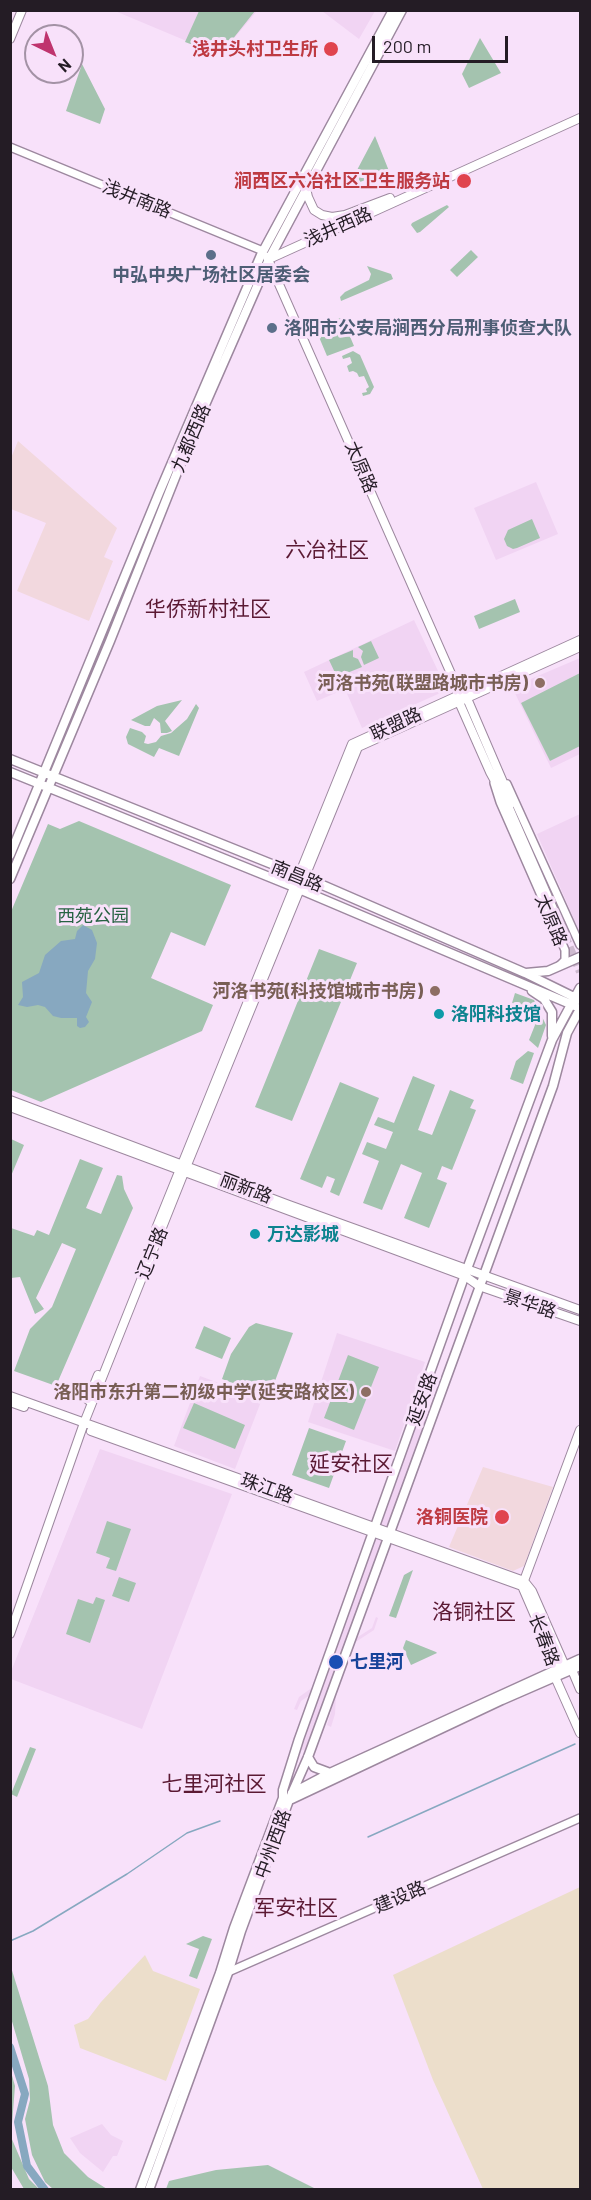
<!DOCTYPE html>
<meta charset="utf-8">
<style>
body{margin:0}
#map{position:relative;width:591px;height:2200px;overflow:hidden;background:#f8e1fa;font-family:Barlow,sans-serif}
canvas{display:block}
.frame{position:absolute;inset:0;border:12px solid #241c25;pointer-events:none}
.north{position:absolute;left:24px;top:24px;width:60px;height:60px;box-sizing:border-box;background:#f8e1fa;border:2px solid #a392a5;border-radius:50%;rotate:137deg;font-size:16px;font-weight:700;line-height:24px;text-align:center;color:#241c25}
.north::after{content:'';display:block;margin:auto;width:21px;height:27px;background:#bf346e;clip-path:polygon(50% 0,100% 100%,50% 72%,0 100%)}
.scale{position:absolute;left:372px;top:36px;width:136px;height:27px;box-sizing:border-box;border:3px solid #241c25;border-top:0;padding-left:8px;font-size:18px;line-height:21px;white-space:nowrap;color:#241c25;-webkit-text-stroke:4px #f8e1fa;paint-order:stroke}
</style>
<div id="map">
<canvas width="591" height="2200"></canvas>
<div class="frame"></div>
<div class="north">N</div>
<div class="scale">200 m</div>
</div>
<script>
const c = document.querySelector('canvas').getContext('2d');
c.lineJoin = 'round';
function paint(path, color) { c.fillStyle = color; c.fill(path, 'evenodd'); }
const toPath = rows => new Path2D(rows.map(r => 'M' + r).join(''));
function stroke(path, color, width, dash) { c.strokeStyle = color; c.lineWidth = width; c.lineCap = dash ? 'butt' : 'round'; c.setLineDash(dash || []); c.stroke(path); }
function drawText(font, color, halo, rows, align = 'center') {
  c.font = font + ' Barlow,"Noto Sans SC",sans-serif'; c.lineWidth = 6; c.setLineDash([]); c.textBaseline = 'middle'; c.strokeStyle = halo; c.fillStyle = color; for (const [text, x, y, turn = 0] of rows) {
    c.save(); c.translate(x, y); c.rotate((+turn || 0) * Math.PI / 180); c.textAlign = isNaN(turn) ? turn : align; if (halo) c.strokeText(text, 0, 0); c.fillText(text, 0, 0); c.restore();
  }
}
const built = toPath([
 [115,11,257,11,220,55],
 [322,11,375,11,359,39],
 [536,482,558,534,496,560,474,508],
 [414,620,447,690,362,728,345,689,317,701,304,672],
 [580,658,580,754,551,768,512,687],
 [580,814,580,933,537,834],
 [337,1333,425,1362,395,1451,308,1422],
 [200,1376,262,1399,235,1469,174,1446],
 [417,1414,429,1418,353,1640,372,1628,376,1617,378,1618,374,1630,351,1645,331,1694,336,1695,335,1714,331,1727,327,1725,331,1712,331,1699,310,1752,297,1748,313,1693,301,1701,297,1710,294,1709,299,1697,313,1687],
 [100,1449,232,1494,142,1729,11,1679,10,1674],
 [102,2124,111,2135,123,2141,117,2156,113,2156,103,2172,80,2153,70,2138]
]);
const industrial = toPath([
 [580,1887,580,2189,483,2189,433,2080,393,1975],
 [145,1955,153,1971,200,1989,166,2081,80,2048,74,2025,88,2019,101,2002]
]);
const medical = toPath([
 [18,441,117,528,104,557,113,561,89,621,17,591,46,523,11,509,11,458],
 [483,1467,553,1487,524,1566,513,1571,449,1547]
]);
const green = toPath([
 [199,11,199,10,255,11,220,55,185,42],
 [480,38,501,73,469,88,462,74],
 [82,64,105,109,100,124,66,111],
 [375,136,389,171,360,182,356,172],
 [447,205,449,207,420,232,417,233,411,225,412,223],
 [471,250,478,257,457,277,450,270],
 [367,266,391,274,393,279,341,301,340,297,345,292,369,280,371,274],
 [340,318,343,320,354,346,327,356,319,337,329,332,325,324],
 [353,351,360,355,374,387,370,394,363,396,362,393,367,392,366,389,369,387,364,376,359,377,357,373,353,371,349,372,347,366,352,363,350,357,343,359,342,356],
 [532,519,540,538,517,548,513,549,507,546,504,539,508,530],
 [515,599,520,612,479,629,474,616],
 [371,641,379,658,364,665,361,657,363,651,358,647],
 [353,650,353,657,358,659,362,667,337,677,329,660],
 [580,673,580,746,550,761,521,703],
 [182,700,165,721,172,731,167,733,161,733,160,723,154,718,150,726,145,726,131,720,157,706],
 [196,704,199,708,179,756,159,748,154,757,128,744,126,737,130,728,142,732,146,736,144,743,148,744,156,742,161,736,171,733,187,719],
 [79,821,231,885,205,946,171,932,151,978,213,1005,202,1031,41,1102,11,1090,10,914,48,824,60,829],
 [319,949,357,963,292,1121,255,1107],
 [515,993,534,1000,546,1025,538,1048,529,1040,535,1025,528,1010,512,1003],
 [528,1051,534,1053,523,1084,510,1079,516,1061],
 [413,1076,435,1085,418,1130,432,1135,450,1090,474,1100,470,1108,476,1110,452,1170,442,1166,437,1179,447,1183,429,1228,404,1218,422,1173,401,1164,382,1210,363,1203,379,1161,362,1154,367,1142,386,1149,393,1132,374,1125,378,1117,394,1123],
 [340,1082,379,1098,339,1196,330,1192,335,1179,327,1176,322,1188,300,1179],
 [11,1139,24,1145,11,1176],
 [80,1159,103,1168,86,1208,101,1214,117,1175,122,1176,124,1189,133,1208,56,1386,14,1371,30,1329,52,1307,76,1249,62,1243,36,1298,44,1309,35,1314,20,1277,11,1278,11,1228,34,1236,37,1230,49,1235],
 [256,1323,293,1333,269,1397,222,1379,231,1354,249,1327],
 [204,1326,231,1338,222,1359,195,1348],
 [348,1355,379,1367,354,1430,324,1418],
 [194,1403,245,1425,235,1449,183,1428],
 [309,1428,346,1441,329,1488,292,1475],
 [107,1521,131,1529,116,1571,106,1568,110,1558,96,1553],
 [413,1570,396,1618,389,1616,404,1575],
 [119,1577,136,1583,129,1602,112,1596],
 [96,1597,105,1600,90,1643,66,1634,78,1599,93,1604],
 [406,1640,436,1652,437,1653,411,1665,403,1648],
 [30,1747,36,1749,17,1797,11,1794],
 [203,1936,212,1939,197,1979,189,1976,199,1949,186,1944],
 [10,1964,48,2086,53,2125,64,2153,88,2177,107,2189,53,2189,45,2182,32,2155,25,2119,30,2100,29,2079,11,2018],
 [11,2072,15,2086,11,2137,29,2179,39,2189,24,2189,11,2167],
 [268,2165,316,2189,166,2189,169,2181,216,2170]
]);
const water = toPath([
 [83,925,92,930,97,943,95,959,88,971,86,993,92,1002,86,1017,89,1022,85,1027,80,1028,77,1026,77,1018,61,1018,53,1016,45,1007,38,1005,27,1007,18,1005,23,997,22,982,39,973,45,955,61,941,75,939,77,931]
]);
const stream = toPath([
 [368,1837,575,1744],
 [10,1941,33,1931,127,1874,187,1833,220,1821]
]);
const river = toPath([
 [10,2047,25,2094,18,2122,27,2166,45,2190]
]);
const secondaryTunnel = toPath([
 [565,936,580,972]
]);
const tertiary = toPath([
 [10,147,263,251],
 [494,783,500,802,565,950,565,960,560,965],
 [507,784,580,945],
 [226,1973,580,1818]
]);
const secondary = toPath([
 [10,39,22,10],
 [306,188,308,197,314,210,322,215,332,217,345,215,390,198],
 [267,257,456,685,459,702,490,772,506,801,565,936],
 [269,259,580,118],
 [466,696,512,803],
 [10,1100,289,1205,580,1310],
 [10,1107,465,1276,479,1286,580,1321],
 [153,1236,352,744,580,640],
 [10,1396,524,1581],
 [88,1400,98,1375],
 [10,1402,24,1407],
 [580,1430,522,1586,558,1669,555,1677,580,1733],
 [91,1431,522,1586],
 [524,1581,532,1591,565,1666,572,1670,580,1689],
 [10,1634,84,1423,187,1165,358,747,580,647]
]);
const primary = toPath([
 [10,759,304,877,525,973,580,1000],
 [10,772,299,889,575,1006],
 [10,855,159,493,261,255,393,10],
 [10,879,110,641,194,430,269,259,402,10],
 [526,973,548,971,580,957],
 [532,991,544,999,552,1012,552,1036],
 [308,1757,314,1767,330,1773],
 [292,1793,330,1773,580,1659],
 [292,1799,502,1700,580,1666],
 [140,2190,220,1973,234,1928,283,1798,283,1790,299,1739,467,1269,552,1040,580,988],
 [149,2190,228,1973,241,1931,289,1800,308,1757,553,1086,567,1033,580,1009]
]);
const markers = [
 [331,49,8,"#e0444e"],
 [464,181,8,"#e0444e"],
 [211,255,6,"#5c6f8a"],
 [272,328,6,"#5c6f8a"],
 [540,683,6,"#8d6e63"],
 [435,991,6,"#8d6e63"],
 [439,1014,6,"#0f9aa8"],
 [255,1234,6,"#0f9aa8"],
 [366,1392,6,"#8d6e63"],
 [502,1517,8,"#e0444e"],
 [336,1662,8,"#1a4fb4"]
];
const healthNames = [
 ["浅井头村卫生所",318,49],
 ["涧西区六冶社区卫生服务站",450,181],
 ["洛铜医院",488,1517]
];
const streetNames = [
 ["浅井南路",137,199,22],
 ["浅井西路",338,227,-24],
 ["九都西路",191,438,-67],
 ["太原路",361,467,67],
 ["联盟路",396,724,-25],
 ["南昌路",297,876,22],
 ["太原路",551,920,67],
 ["丽新路",246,1188,21],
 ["辽宁路",152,1253,-68],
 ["景华路",530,1304,19],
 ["延安路",422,1399,-70],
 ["珠江路",267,1488,20],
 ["长春路",544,1640,69],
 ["中州西路",273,1844,-70],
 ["建设路",400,1897,-23]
];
const serviceNames = [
 ["中弘中央广场社区居委会",211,275],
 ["洛阳市公安局涧西分局刑事侦查大队",284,328,"left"]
];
const educationNames = [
 ["河洛书苑(联盟路城市书房)",528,683],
 ["河洛书苑(科技馆城市书房)",423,991],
 ["洛阳市东升第二初级中学(延安路校区)",354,1392]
];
const parkNames = [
 ["西苑公园",93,916]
];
const cultureNames = [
 ["洛阳科技馆",451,1014],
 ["万达影城",267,1234]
];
const transitNames = [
 ["七里河",350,1662]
];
const quarterNames = [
 ["六冶社区",327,550],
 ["华侨新村社区",208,609],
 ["延安社区",351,1464],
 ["洛铜社区",474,1612],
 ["七里河社区",214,1784],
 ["军安社区",296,1908]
];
paint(built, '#f1d4f3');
paint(industrial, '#ecdecb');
paint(medical, '#f2d8de');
paint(green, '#a4c3af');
paint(water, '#87a8c0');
stroke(stream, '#87a8c0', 1.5);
stroke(river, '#87a8c0', 8);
stroke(secondaryTunnel, '#cebacf', 8, [8, 4]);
stroke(tertiary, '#9d889f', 10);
stroke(secondary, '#9d889f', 10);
stroke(primary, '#9d889f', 11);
stroke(tertiary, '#fff', 7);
stroke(secondary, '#fff', 8);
stroke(primary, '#fff', 8);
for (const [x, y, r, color] of markers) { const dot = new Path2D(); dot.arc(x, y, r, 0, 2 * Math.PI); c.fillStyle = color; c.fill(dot); stroke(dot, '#f8e1fa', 2); }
drawText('bold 18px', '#be3a42', '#f8e1fa', healthNames, 'right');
drawText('18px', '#241c25', '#f8e1fa', streetNames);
drawText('bold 18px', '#4e5e75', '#f8e1fa', serviceNames);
drawText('bold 18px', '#785e54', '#f8e1fa', educationNames, 'right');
drawText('18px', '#276243', '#f8e1fa', parkNames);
drawText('bold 18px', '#0d838f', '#f8e1fa', cultureNames, 'left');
drawText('bold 18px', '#164399', '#f8e1fa', transitNames, 'left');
drawText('21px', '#5b1933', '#f8e1fa', quarterNames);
</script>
